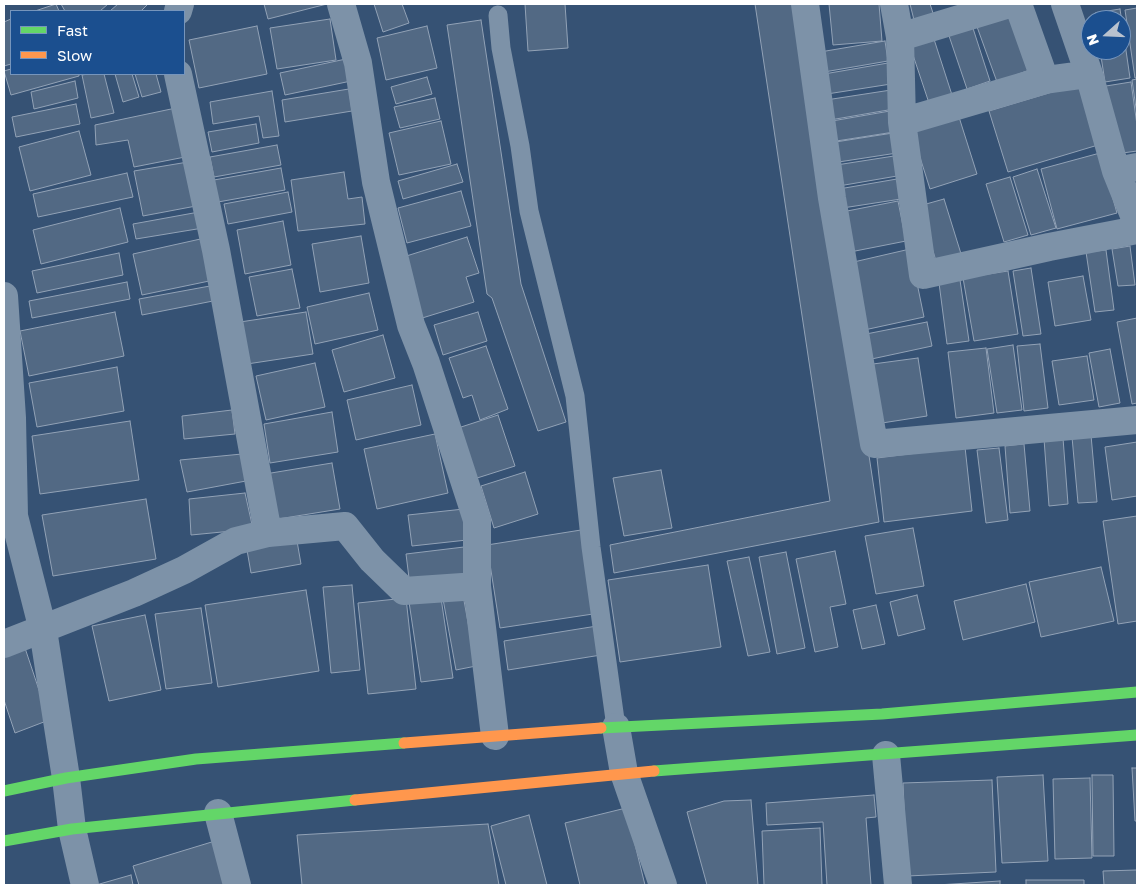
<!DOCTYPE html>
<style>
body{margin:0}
#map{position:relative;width:1141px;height:889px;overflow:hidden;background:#365274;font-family:"Golos Text",sans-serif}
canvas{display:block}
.frame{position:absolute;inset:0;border:5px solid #fff;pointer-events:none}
.legend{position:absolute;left:10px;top:10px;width:175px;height:65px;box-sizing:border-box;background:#1b4f8f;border:1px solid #7695bc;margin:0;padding:6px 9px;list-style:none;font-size:15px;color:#fff}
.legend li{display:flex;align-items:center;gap:10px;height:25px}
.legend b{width:25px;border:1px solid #7695bc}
.north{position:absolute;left:1081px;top:10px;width:50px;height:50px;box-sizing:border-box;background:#1b4f8f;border:1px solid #7695bc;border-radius:50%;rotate:250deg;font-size:14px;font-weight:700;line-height:20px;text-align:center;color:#fff}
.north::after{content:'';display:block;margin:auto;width:18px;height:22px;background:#b9c2ce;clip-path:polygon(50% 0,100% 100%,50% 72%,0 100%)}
</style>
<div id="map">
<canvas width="1141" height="889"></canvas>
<div class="frame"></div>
<ul class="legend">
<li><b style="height:6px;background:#63d668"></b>Fast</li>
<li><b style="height:6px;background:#ff974d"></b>Slow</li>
</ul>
<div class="north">N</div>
</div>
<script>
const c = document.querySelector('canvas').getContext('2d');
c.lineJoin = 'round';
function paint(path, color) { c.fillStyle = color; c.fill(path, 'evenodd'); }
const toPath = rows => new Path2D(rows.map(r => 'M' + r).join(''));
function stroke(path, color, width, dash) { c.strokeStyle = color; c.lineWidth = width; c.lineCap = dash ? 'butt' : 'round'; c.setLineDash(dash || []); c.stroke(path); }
const building = toPath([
 [56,4,59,11,35,11,56,4],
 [61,4,108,4,100,11,65,11,61,4],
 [118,4,148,4,141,11,110,11,118,4],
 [264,4,327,4,268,19,264,4],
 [374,4,402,4,409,23,383,32,374,4],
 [525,4,565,4,568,48,528,51,525,4],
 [755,4,801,4,879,522,614,573,610,545,830,501,755,4],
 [829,4,879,4,882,41,833,45,829,4],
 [910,4,930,4,934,16,914,20,910,4],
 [1137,8,1137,78,1135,78,1125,10,1137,8],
 [1120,9,1130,78,1105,82,1100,50,1121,50,1121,20,1096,20,1095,13,1120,9],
 [1011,11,1032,69,997,82,976,24,1011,11],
 [11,19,11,64,4,66,4,22,11,19],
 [330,19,336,60,277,69,270,28,330,19],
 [970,19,990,81,967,89,946,27,970,19],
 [481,20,521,284,566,422,538,431,492,298,487,294,447,25,481,20],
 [257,26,267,74,199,88,189,40,257,26],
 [427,26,437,68,386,80,377,38,427,26],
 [932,33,952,95,929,103,908,40,932,33],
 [885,41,888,61,824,72,820,52,885,41],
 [346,59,351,81,285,95,280,73,346,59],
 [888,63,891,84,827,94,824,74,888,63],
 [11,69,11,74,79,74,79,76,11,95,4,71,11,69],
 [88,74,104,74,114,113,91,118,82,75,88,74],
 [115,74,132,74,139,97,123,102,115,74],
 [135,74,156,74,161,92,142,97,135,74],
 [427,77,432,94,396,104,391,87,427,77],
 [1137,79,1137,115,1132,80,1137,79],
 [75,81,78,98,34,109,31,92,75,81],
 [1131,82,1137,125,1137,151,1115,154,1106,86,1131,82],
 [1079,84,1098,145,1008,172,989,111,1079,84],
 [349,89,352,111,285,122,282,100,349,89],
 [891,90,894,109,830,120,826,100,891,90],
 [272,91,279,136,263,138,259,116,213,124,210,102,272,91],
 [435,98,440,119,400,128,394,107,435,98],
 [76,104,80,124,16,137,12,117,76,104],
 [176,108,185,157,134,167,128,140,96,145,95,125,176,108],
 [890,111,894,132,830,142,826,122,890,111],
 [959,117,977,174,930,189,912,132,959,117],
 [441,121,451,164,399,175,389,133,441,121],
 [256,124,259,143,212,152,208,132,256,124],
 [79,131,91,175,30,191,19,147,79,131],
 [893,133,897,153,832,163,829,143,893,133],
 [277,145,281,165,214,177,210,157,277,145],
 [1100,153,1117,213,1057,229,1041,169,1100,153],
 [894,156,897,176,833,187,830,166,894,156],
 [188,162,196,206,143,216,134,171,188,162],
 [457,164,463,182,403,199,398,181,457,164],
 [281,168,285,190,218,202,214,180,281,168],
 [1037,169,1056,228,1031,235,1013,177,1037,169],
 [344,172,348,199,362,197,365,224,298,231,291,180,344,172],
 [127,173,133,197,38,217,33,194,127,173],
 [1010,177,1028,235,1004,242,986,184,1010,177],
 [897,179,901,199,836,209,833,190,897,179],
 [461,191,471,226,407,243,398,208,461,191],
 [288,192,292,212,228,224,224,204,288,192],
 [944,199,962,257,937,264,919,206,944,199],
 [898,201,906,241,845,253,837,213,898,201],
 [120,208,128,242,41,264,33,230,120,208],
 [199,212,203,228,136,239,133,224,199,212],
 [283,221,291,265,245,274,237,230,283,221],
 [361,236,369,283,320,292,312,244,361,236],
 [467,237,479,273,466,277,474,302,419,319,400,258,467,237],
 [205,238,214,280,142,295,133,254,205,238],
 [1130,246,1135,285,1118,286,1112,249,1130,246],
 [910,249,924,317,855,332,845,264,910,249],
 [1106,250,1114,310,1095,312,1086,252,1106,250],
 [119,253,123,275,37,293,32,271,119,253],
 [1031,268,1041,334,1023,336,1013,271,1031,268],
 [292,269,300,308,257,316,249,277,292,269],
 [1008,271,1018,334,974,341,963,278,1008,271],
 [1083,276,1091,320,1055,326,1048,282,1083,276],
 [960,280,969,341,947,344,939,283,960,280],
 [127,282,130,299,32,318,29,301,127,282],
 [210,286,213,301,142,315,139,299,210,286],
 [369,293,378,330,315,344,307,307,369,293],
 [115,312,124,356,29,376,20,331,115,312],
 [306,312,313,354,247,364,240,322,306,312],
 [478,312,487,341,443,355,434,325,478,312],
 [1137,318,1137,403,1132,404,1117,322,1137,318],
 [927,322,932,346,867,360,861,335,927,322],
 [383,335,395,378,344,392,332,350,383,335],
 [1040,344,1048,408,1024,411,1017,346,1040,344],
 [1013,345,1022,410,997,413,987,349,1013,345],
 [486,346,508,409,480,420,472,395,463,398,449,358,486,346],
 [986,348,994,413,956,418,948,352,986,348],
 [1110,349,1120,403,1099,407,1089,353,1110,349],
 [1087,356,1094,400,1059,405,1052,361,1087,356],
 [918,358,927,416,882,423,873,364,918,358],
 [315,363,325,407,266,420,256,376,315,363],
 [117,367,124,411,37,427,29,383,117,367],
 [412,385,421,425,356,440,347,400,412,385],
 [232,410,235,434,184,439,182,416,232,410],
 [332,412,338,452,270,463,264,424,332,412],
 [498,415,515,466,474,479,458,428,498,415],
 [130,421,139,480,40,494,32,436,130,421],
 [435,434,448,493,377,509,364,449,435,434],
 [1091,435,1097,502,1078,503,1072,437,1091,435],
 [1063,438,1068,504,1049,506,1044,439,1063,438],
 [1137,442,1137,496,1112,500,1105,447,1137,442],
 [1024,444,1030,511,1010,513,1005,446,1024,444],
 [965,447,972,511,884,522,877,458,965,447],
 [999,448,1008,520,986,523,977,450,999,448],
 [242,454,246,481,187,492,180,460,242,454],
 [332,463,340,509,272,520,265,474,332,463],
 [661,470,672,528,624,536,613,478,661,470],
 [525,472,538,514,494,528,481,486,525,472],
 [245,493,253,529,191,535,189,499,245,493],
 [146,499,156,559,53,576,42,515,146,499],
 [464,509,467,540,412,546,408,515,464,509],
 [1137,516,1137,621,1118,624,1103,521,1137,516],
 [913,528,924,586,876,594,865,536,913,528],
 [581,530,593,614,500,628,487,545,581,530],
 [297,541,301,564,251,573,247,550,297,541],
 [464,547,468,578,410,586,406,554,464,547],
 [835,551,846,604,830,607,838,647,815,652,796,559,835,551],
 [786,552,805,648,777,654,759,557,786,552],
 [749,557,770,652,748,656,727,561,749,557],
 [708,565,721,647,620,662,608,580,708,565],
 [1101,567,1114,621,1041,637,1029,582,1101,567],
 [1026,584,1035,622,963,640,954,601,1026,584],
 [352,585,360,670,331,673,323,587,352,585],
 [306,590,319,671,218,687,205,605,306,590],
 [463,595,476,666,456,670,443,599,463,595],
 [917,595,925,629,898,636,890,602,917,595],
 [406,598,416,689,368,694,358,603,406,598],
 [441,598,453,678,421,682,409,602,441,598],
 [876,605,885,644,862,649,853,610,876,605],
 [201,608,212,683,166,689,155,614,201,608],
 [145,615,161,690,109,701,92,626,145,615],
 [597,626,601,655,508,670,504,641,597,626],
 [25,648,49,720,15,733,4,700,4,656,25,648],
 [1132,768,1137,768,1137,821,1135,821,1132,768],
 [1043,775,1048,861,1002,863,997,777,1043,775],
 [1092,775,1113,775,1114,856,1093,856,1092,775],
 [1090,778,1092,858,1055,859,1053,779,1090,778],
 [992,780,996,872,907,876,903,783,992,780],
 [874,795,876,817,866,818,871,885,827,885,823,822,767,825,766,803,874,795],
 [751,800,758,885,707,885,687,812,724,801,751,800],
 [626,808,645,885,580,885,565,823,626,808],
 [529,815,547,885,506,885,491,826,529,815],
 [488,824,499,885,302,885,297,835,488,824],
 [820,828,822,885,764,885,762,831,820,828],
 [215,841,229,885,139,885,133,866,215,841],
 [1137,870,1137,885,1104,885,1103,871,1137,870],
 [131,875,133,885,96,885,131,875],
 [1026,880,1084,880,1084,885,1026,885,1026,880],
 [1000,881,1000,885,937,885,1000,881]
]);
const lane = toPath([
 [498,15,501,48,520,146,529,211,575,396,591,547,616,727]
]);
const street = toPath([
 [341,4,358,63,376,182,411,325,426,363,477,520,477,586,495,736],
 [805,4,832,198,874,444,1137,420],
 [894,4,900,37,902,122,923,275,1049,247,1137,230],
 [1018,4,1045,80],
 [1065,4,1089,74],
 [178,11,180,4],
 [900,37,1009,4],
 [178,74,216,250,268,533,345,526,372,560,404,591,477,586],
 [902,122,1045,80,1089,74,1116,171],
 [1137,167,1116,171,1137,223],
 [4,296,12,418,14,516,43,630,66,778,72,829,85,885],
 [4,644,134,593,184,570,236,541,268,533],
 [616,727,624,773,663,885],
 [886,755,898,885],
 [218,813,237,885]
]);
const fast = toPath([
 [601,728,882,714,1137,692],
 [654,771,1137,735],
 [4,791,66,778,196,759,404,743],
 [4,841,72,829,355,800]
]);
const slow = toPath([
 [404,743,601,728],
 [355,800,654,771]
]);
paint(building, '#526984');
stroke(building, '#92a2b6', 1);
stroke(lane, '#7d92a8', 19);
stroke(street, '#7d92a8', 28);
stroke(fast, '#63d668', 11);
stroke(slow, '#ff974d', 11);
</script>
